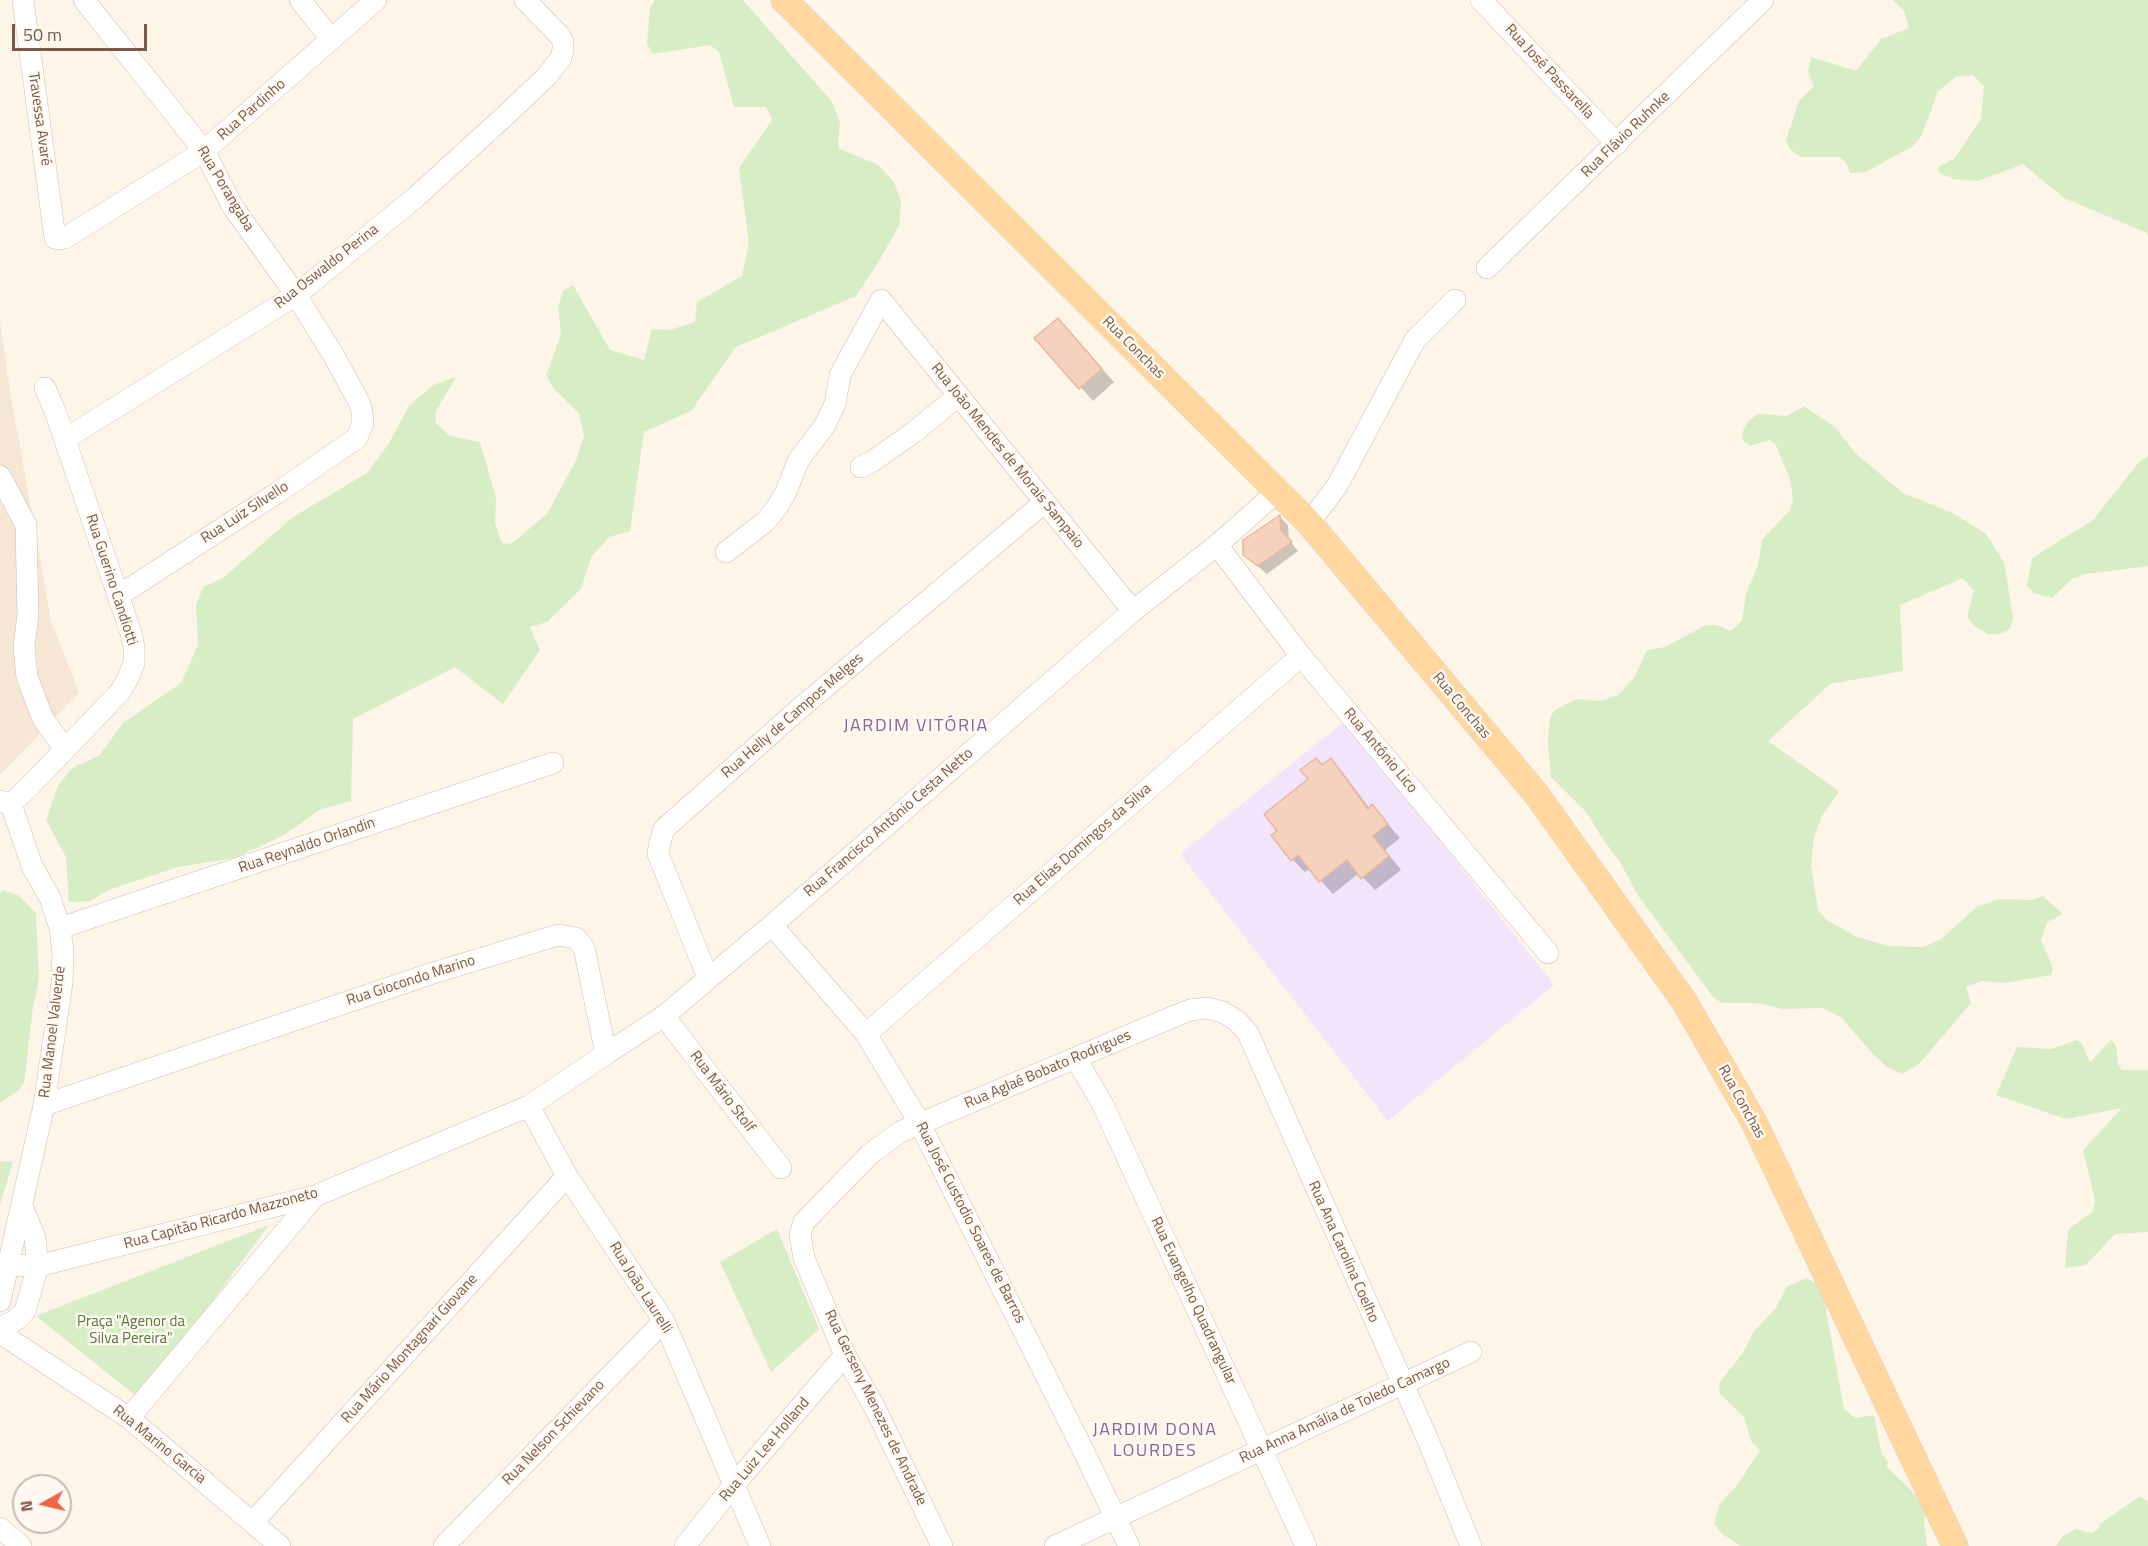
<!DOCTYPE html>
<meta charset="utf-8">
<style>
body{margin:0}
#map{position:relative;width:2148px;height:1546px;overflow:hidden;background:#fef5e9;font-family:"Titillium Web",sans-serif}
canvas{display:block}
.north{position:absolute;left:12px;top:1474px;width:60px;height:60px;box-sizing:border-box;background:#fff9f1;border:2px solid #cab9ae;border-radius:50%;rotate:262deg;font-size:16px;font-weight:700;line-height:24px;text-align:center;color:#7b594a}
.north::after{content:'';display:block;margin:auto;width:21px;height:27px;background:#ef6546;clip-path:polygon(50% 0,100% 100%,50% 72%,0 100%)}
.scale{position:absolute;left:12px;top:24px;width:135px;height:27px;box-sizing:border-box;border:3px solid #7b594a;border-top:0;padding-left:8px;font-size:18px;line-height:21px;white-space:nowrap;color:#7b594a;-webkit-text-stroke:4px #fff9f1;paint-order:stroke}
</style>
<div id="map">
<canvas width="2148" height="1546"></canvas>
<div class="north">N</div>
<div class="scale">50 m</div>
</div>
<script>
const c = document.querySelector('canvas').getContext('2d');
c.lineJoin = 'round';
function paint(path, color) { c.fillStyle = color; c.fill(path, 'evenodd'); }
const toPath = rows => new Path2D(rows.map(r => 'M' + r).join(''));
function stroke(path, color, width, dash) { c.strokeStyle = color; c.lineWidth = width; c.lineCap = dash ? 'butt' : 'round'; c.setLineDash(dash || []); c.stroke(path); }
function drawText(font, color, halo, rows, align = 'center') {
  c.font = font + ' "Titillium Web",sans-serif'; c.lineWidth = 5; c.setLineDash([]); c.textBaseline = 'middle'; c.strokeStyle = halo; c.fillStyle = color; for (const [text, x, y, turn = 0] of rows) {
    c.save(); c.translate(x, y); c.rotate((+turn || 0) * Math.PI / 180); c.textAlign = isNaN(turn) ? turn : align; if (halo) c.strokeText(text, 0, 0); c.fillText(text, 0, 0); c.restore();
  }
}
const residential = toPath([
 [0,320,10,391,51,621,79,693,0,775]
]);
const education = toPath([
 [1345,721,1554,985,1388,1121,1180,854]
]);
const green = toPath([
 [655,0,743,0,832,102,840,122,838,148,878,165,894,182,901,201,899,226,876,266,856,296,736,347,691,411,644,432,630,531,609,537,591,557,581,589,547,622,530,627,540,650,503,704,455,667,353,719,351,801,321,809,284,835,235,858,178,867,108,890,91,901,69,902,66,857,46,820,58,786,72,768,100,755,123,723,181,683,198,645,196,606,203,587,223,578,293,517,367,473,388,445,409,406,433,385,456,377,436,411,435,422,450,436,480,442,496,498,495,524,502,543,511,544,547,514,576,460,584,436,579,413,554,389,546,375,561,335,558,307,563,291,573,285,610,350,644,360,652,329,670,330,695,322,697,302,742,276,749,243,739,168,772,120,766,107,734,107,719,52,710,45,653,54,647,44,650,8],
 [1893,0,2148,0,2148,237,2147,233,2064,198,2023,164,1978,181,1954,179,1939,173,1938,167,1954,159,1981,119,1984,86,1973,75,1956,77,1938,91,1922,135,1913,146,1866,172,1850,173,1846,162,1840,157,1800,157,1790,149,1786,140,1799,101,1814,86,1808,72,1811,57,1856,71,1881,39,1909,28,1904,11],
 [1804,406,1836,428,1855,453,1903,493,1951,512,1986,534,2004,562,2013,617,2010,629,2000,634,1988,634,1974,626,1967,617,1974,591,1963,578,1900,605,1903,671,1830,684,1768,741,1839,791,1822,816,1814,837,1811,865,1818,910,1827,920,1855,936,1887,946,1924,947,1941,939,1978,906,2000,899,2032,900,2043,896,2063,914,2047,922,2041,940,2053,968,2051,975,2005,983,1982,981,1966,987,1971,1003,1919,1064,1902,1074,1887,1067,1872,1053,1842,1018,1822,1008,1783,1009,1757,1003,1722,1003,1714,998,1639,897,1620,862,1602,838,1587,813,1551,777,1548,740,1550,717,1555,710,1576,699,1600,701,1618,695,1634,678,1647,650,1665,647,1706,625,1717,625,1730,631,1742,621,1746,594,1758,565,1762,540,1790,510,1793,500,1790,479,1775,443,1769,440,1750,446,1743,441,1742,433,1749,420,1758,414,1787,416],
 [2148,456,2148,566,2085,574,2072,579,2052,598,2034,593,2027,586,2032,558,2093,520,2139,462],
 [2,890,18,895,36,913,39,979,33,1007,24,1083,19,1090,0,1103,0,893],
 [2077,1040,2081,1042,2090,1062,2111,1040,2116,1045,2118,1065,2122,1070,2148,1070,2148,1232,2115,1234,2086,1265,2065,1268,2068,1230,2093,1211,2095,1200,2083,1150,2122,1108,2066,1119,1996,1095,2017,1047,2051,1049],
 [0,1161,13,1162,0,1204],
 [269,1225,140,1399,36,1316],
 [777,1229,819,1329,771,1372,720,1262],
 [1806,1278,1822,1287,1844,1409,1855,1418,1874,1415,1881,1452,1888,1462,1886,1466,1928,1507,1924,1521,1927,1546,1740,1546,1721,1533,1714,1523,1719,1505,1738,1484,1760,1450,1751,1441,1744,1417,1720,1394,1719,1383,1743,1353,1754,1331,1776,1308,1786,1287],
 [2140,1496,2148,1502,2148,1546,2056,1546,2063,1536,2076,1529,2092,1533,2099,1529,2100,1524]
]);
const shadow = toPath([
 [1058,320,1114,382,1093,401,1037,338],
 [1280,517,1288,525,1289,540,1298,551,1267,574,1245,555],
 [1331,760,1343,773,1370,809,1372,806,1400,838,1385,850,1401,870,1375,890,1359,873,1333,894,1310,869,1305,872,1293,860,1279,831,1310,780]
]);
const building = toPath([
 [1058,318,1102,369,1079,389,1034,338,1058,318],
 [1280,515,1281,530,1292,542,1258,566,1243,555,1243,540,1280,515],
 [1316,758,1322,765,1331,758,1368,809,1372,804,1388,824,1373,836,1389,856,1361,879,1347,860,1319,882,1298,855,1291,861,1271,835,1277,831,1264,814,1308,779,1300,770,1316,758]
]);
const minor = toPath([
 [23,0,55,238,59,239,65,238,204,151,376,0],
 [84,0,204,151,233,207,296,295,334,356,360,404,362,413,363,422,357,438,277,493,118,596],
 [300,0,331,39],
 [1481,0,1617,144],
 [1487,268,1763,0],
 [65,439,296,295,416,197,507,114,546,77,561,58,563,50,563,42,560,36,525,0],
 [861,467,873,461,914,432,958,396],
 [0,476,26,525,28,614,24,647,27,677,43,719,65,749],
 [1309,523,1337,486,1415,340,1455,300],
 [1217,545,1301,656,1548,953],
 [726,552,766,521,777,507,786,492,798,461,825,425,835,404,840,375,881,300,1133,611],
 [0,801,11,804,32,866,50,898,60,928,63,952,62,983,44,1105,0,1301],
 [11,804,29,787,120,692,128,678,134,663,134,647,131,633,55,411,45,388],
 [772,925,866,1034,919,1122,1086,1456,1129,1546],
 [60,928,553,763],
 [708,978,658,854,660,842,664,829,798,710,1045,502],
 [664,1016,781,1168],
 [866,1034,1301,656],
 [606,1054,664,1016,772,925,1133,611,1217,545,1277,492],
 [1076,1059,1102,1103,1306,1546],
 [529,1106,567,1176,664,1321,760,1546],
 [7,1265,38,1266,315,1196,529,1106,606,1054,584,948,576,938,558,935,430,974,44,1105],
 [0,1328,16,1320,25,1311,38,1266,35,1238,22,1206],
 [0,1333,129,1418,280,1546],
 [129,1418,315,1196],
 [253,1522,567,1176],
 [0,1528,21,1546],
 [444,1546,664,1321],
 [685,1546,733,1486,845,1355],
 [942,1546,874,1406,845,1355,804,1258,800,1234,804,1222,870,1154,900,1132,1175,1016,1190,1010,1207,1008,1223,1012,1237,1021,1248,1033,1427,1438,1471,1546],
 [1055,1546,1471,1352]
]);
const major = toPath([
 [784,0,1309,523,1537,795,1684,1001,1755,1124,1955,1546]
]);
const streetNames = [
 ["Rua José Passarella",1549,72,47],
 ["Rua Pardinho",252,110,-41],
 ["Travessa Avaré",39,119,82],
 ["Rua Flávio Ruhnke",1626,135,-44],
 ["Rua Porangaba",225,189,59],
 ["Rua Oswaldo Perina",327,267,-38],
 ["Rua Conchas",1133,348,45],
 ["Rua João Mendes de Morais Sampaio",1007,456,51],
 ["Rua Luiz Silvello",245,513,-33],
 ["Rua Guerino Candiotti",111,580,72],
 ["Rua Conchas",1461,706,50],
 ["Rua Helly de Campos Melges",793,716,-41],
 ["Rua Antônio Lico",1380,751,50],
 ["Rua Francisco Antônio Cesta Netto",889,823,-41],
 ["Rua Elias Domingos da Silva",1083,845,-41],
 ["Rua Reynaldo Orlandin",307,846,-19],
 ["Rua Giocondo Marino",411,981,-18],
 ["Rua Manoel Valverde",53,1032,-83],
 ["Rua Aglaé Bobato Rodrigues",1048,1070,-23],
 ["Rua Mário Stolf",722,1092,53],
 ["Rua Conchas",1741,1102,61],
 ["Rua Capitão Ricardo Mazzoneto",221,1219,-15],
 ["Rua José Custodio Soares de Barros",970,1223,63],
 ["Rua Ana Carolina Coelho",1343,1252,66],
 ["Rua João Laurelli",640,1288,58],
 ["Rua Evangelho Quadrangular",1193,1301,65],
 ["Rua Mário Montagnari Giovane",410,1349,-48],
 ["Rua Gerseny Menezes de Andrade",875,1408,64],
 ["Rua Anna Amália de Toledo Camargo",1345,1411,-25],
 ["Rua Nelson Schievano",554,1433,-46],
 ["Rua Marino Garcia",159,1445,39],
 ["Rua Luiz Lee Holland",765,1450,-50]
];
const parkNames = [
 ["Praça \"Agenor da",131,1322],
 ["Silva Pereira\"",131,1339]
];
const quarterNames = [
 ["JARDIM VITÓRIA",916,727],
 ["JARDIM DONA",1155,1431],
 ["LOURDES",1155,1452]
];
paint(residential, '#f6e6d6');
paint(education, '#f2e5fb');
paint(green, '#d7edc5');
paint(shadow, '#0003');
paint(building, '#f5d2be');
stroke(building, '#e9b79d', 1.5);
stroke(minor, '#d2bbad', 22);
stroke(major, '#ddd4d0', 27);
stroke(minor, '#fff', 21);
stroke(major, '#ffd79f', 26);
drawText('15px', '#7b594a', '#fff9f1', streetNames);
drawText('15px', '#527b3e', '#fff9f1', parkNames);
c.letterSpacing = '1.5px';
drawText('18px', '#88669e', '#fff9f1', quarterNames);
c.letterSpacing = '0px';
</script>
